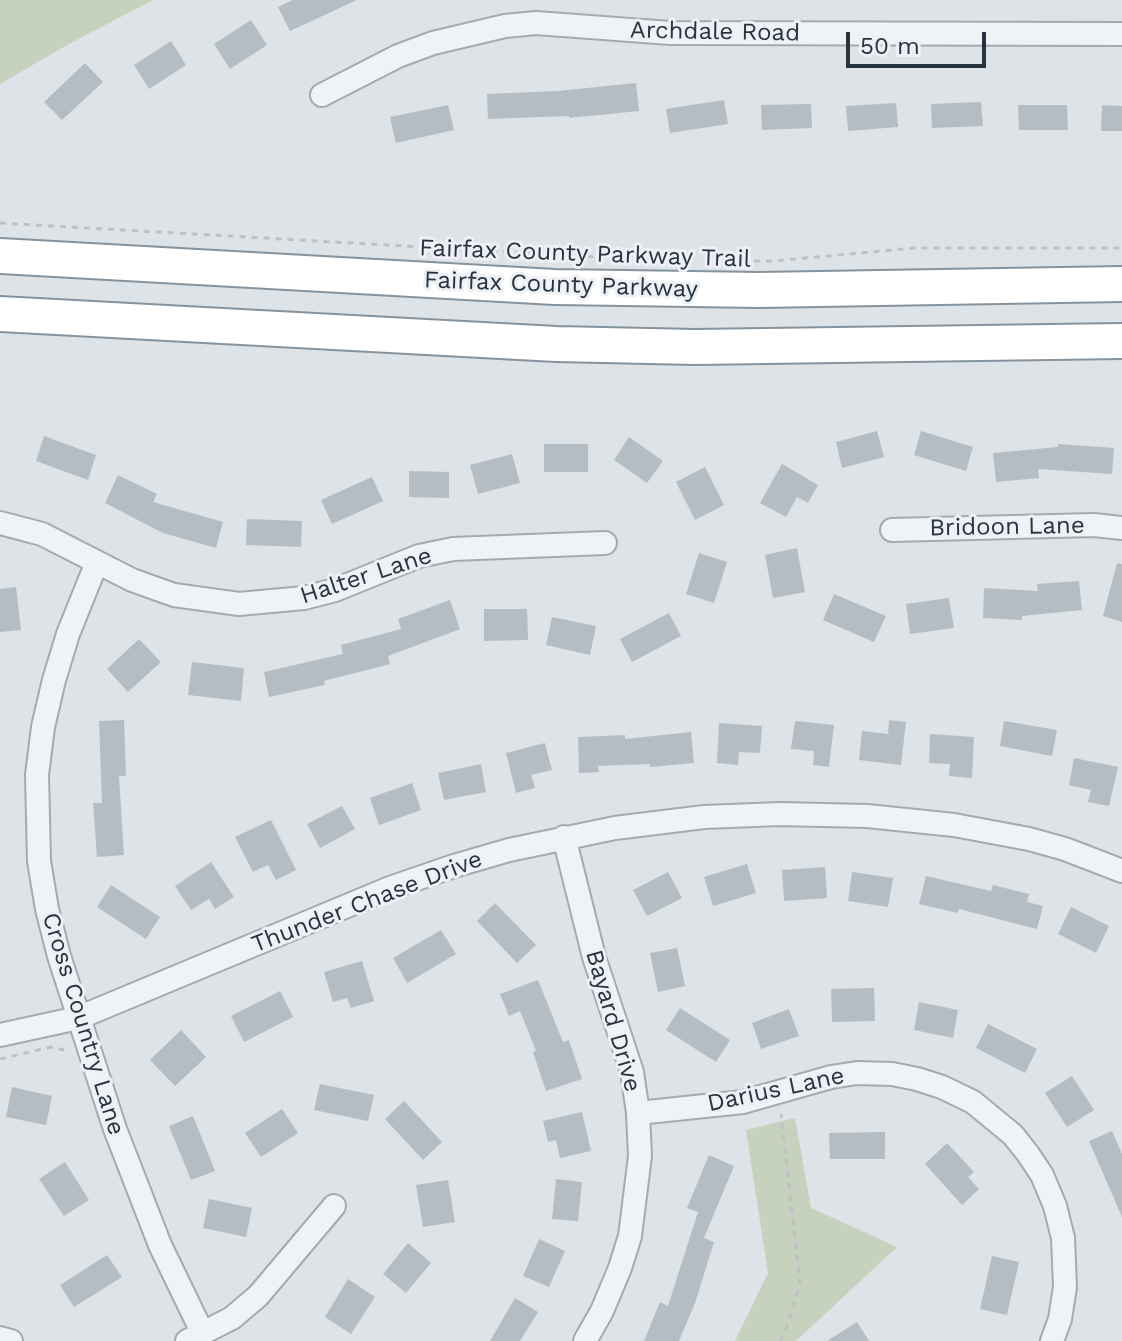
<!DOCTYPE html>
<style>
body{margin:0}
#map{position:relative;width:1122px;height:1341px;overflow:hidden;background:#dde3e7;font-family:"Work Sans",sans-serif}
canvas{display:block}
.scale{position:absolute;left:846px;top:32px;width:140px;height:36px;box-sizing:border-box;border:4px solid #27333e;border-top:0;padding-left:10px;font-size:24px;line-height:28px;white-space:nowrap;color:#27333e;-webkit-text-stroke:6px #edf1f5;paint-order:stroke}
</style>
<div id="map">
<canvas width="1122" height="1341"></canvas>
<div class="scale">50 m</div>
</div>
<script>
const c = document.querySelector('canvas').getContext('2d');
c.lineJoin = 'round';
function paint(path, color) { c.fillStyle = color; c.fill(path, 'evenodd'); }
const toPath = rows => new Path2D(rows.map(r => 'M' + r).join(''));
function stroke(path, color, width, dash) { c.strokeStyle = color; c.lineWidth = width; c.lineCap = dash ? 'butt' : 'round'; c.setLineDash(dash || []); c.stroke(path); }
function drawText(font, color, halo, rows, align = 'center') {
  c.font = font + ' "Work Sans",sans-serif'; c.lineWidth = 6; c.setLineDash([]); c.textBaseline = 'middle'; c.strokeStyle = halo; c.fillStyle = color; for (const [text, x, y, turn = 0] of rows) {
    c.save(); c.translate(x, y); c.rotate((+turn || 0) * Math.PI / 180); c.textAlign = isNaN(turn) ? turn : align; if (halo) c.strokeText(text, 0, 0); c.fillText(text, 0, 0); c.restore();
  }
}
const green = toPath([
 [0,0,153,0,67,45,0,84],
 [795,1118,811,1208,897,1247,796,1341,735,1341,768,1273,746,1130]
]);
const building = toPath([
 [293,0,357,0,290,31,278,7],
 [251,20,267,45,230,69,214,44],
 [171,41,186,65,149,89,134,65],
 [85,63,103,82,62,120,44,102],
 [636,83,639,111,569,118,569,116,488,119,487,94,558,91],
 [724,100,728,124,670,133,666,109],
 [981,102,983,126,932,128,931,104],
 [896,103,898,127,848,131,846,106],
 [811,104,812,128,762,130,761,105],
 [448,105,454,130,396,143,390,117],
 [1018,105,1067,105,1068,130,1019,130],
 [1102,105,1122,106,1122,131,1101,131],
 [877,431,884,457,842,468,836,442],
 [921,431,973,447,966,471,914,455],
 [44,436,96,455,88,480,36,461],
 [629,437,663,461,647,483,614,460],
 [544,444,588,444,588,472,544,472],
 [1058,444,1114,448,1112,474,1038,469,1039,478,996,482,993,453,1058,447],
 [512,454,520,483,478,494,470,465],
 [782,464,818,485,808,503,797,497,786,517,760,503],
 [705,467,724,505,695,520,676,482],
 [409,471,449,472,449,498,409,497],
 [118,475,157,494,153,502,223,522,216,548,163,533,105,503],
 [372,477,383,501,332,524,321,500],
 [247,519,302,521,301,547,246,545],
 [797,548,805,592,773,598,765,555],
 [699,553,727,562,714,603,686,594],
 [1117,563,1122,564,1122,622,1103,616],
 [1079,581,1082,610,1022,616,1022,620,983,618,984,588,1038,591,1037,584],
 [16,587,21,630,0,632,0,589],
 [834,594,886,616,874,642,823,620],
 [949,598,954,628,910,634,906,604],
 [450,600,460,629,388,656,390,664,324,681,325,685,269,697,264,672,343,654,341,645,401,629,398,619],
 [484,609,527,609,528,640,484,641],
 [669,613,681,636,632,662,620,639],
 [552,617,596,626,590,655,546,645],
 [139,639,161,662,128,692,107,669],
 [192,662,244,668,241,701,188,695],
 [124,720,126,776,119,776,124,855,97,857,93,803,102,803,99,721],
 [889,720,906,722,901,765,859,760,862,731,888,734],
 [795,721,834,725,829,767,813,765,814,751,791,749],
 [1004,721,1057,730,1052,756,1000,746],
 [719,723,762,726,760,753,739,752,738,765,717,763],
 [691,732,694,763,650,767,650,764,598,766,599,772,579,773,578,737,625,735,625,739],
 [930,734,974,737,972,778,949,776,950,764,929,763],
 [545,743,552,770,531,775,535,788,516,793,506,753],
 [1074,758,1118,767,1109,806,1088,802,1091,790,1069,785],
 [481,764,486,792,444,800,438,773],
 [412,783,421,810,379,825,370,798],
 [342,806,355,829,320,848,307,824],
 [271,820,296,870,276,880,268,865,253,872,235,837],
 [211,862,234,897,215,909,209,899,191,910,175,886],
 [747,864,756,893,713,906,704,877],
 [825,867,827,898,784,901,782,870],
 [668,872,682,898,647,916,633,890],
 [852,872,893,878,888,907,848,901],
 [926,876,991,891,993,885,1029,894,1027,902,1043,906,1037,929,959,909,958,913,919,904],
 [111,885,160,917,146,939,97,907],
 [495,903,536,945,517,963,477,921],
 [1071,907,1109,926,1096,953,1058,934],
 [441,930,456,954,407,983,393,958],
 [677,948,685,986,658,992,650,953],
 [362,961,374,1001,351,1008,347,998,333,1002,324,972],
 [538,980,563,1042,569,1040,582,1079,546,1091,533,1052,536,1051,520,1011,509,1016,500,994],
 [874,988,875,1021,832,1022,831,989],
 [280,991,293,1017,244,1042,231,1016],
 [919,1002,958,1010,953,1038,914,1030],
 [680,1008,730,1040,716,1062,666,1030],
 [789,1009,799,1036,761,1049,752,1023],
 [988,1024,1037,1049,1025,1073,976,1048],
 [181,1030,206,1057,175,1086,150,1060],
 [1072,1076,1094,1110,1067,1127,1045,1093],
 [320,1084,374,1095,368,1121,314,1110],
 [12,1087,52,1096,46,1125,6,1117],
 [404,1101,442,1142,423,1160,385,1119],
 [282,1109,298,1133,261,1157,245,1133],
 [582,1112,591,1151,560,1158,556,1140,548,1142,543,1121],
 [193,1116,215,1171,191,1180,169,1126],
 [1112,1131,1122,1154,1122,1217,1089,1141],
 [885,1132,885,1159,830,1159,829,1133],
 [947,1143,974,1172,968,1177,979,1189,962,1205,925,1164],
 [709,1155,734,1166,704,1238,714,1242,695,1303,679,1341,644,1341,660,1302,668,1306,698,1212,687,1208],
 [65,1162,89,1200,64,1216,39,1179],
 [556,1179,582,1182,578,1221,552,1219],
 [448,1180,455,1222,423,1227,416,1185],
 [209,1199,252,1208,246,1237,203,1228],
 [539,1239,565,1251,549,1287,523,1276],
 [408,1243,431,1263,406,1293,383,1274],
 [107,1255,122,1277,74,1307,60,1285],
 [992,1256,1019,1262,1007,1315,980,1309],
 [348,1279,375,1297,351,1334,325,1317],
 [515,1298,538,1312,520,1341,490,1341],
 [857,1322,869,1341,827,1341]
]);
const path = toPath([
 [0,223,651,260],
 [730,261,774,261,914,248,1122,248],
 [0,1059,51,1047,64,1050],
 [780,1341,788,1324,800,1284,781,1114]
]);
const minor = toPath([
 [322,95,398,56,433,43,505,26,536,23,670,33,1122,34],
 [0,523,42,534,132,580,174,595,239,604,304,598,335,590,419,556,453,549,605,543],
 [892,530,1094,525,1122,528],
 [97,562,68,634,54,680,43,727,37,775,39,861,47,909,59,956,115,1129,160,1245,203,1334],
 [564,837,594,957,632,1072,638,1113,640,1156,630,1236,620,1268,602,1311,585,1341],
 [0,1035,78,1018,390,888,454,866,509,850,615,828,704,817,780,814,867,816,954,825,1029,839,1065,849,1122,871],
 [638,1113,743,1102,831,1077,857,1073,892,1074,917,1079,942,1087,973,1102,1013,1135,1028,1154,1042,1175,1055,1206,1063,1238,1065,1287,1060,1319,1052,1341],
 [0,1338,11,1341],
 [187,1341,232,1318,258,1296,334,1206]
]);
const highway = toPath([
 [0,256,555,287,759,290,1122,284],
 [0,314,556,344,695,347,1122,341]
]);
const streetNames = [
 ["Archdale Road",715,32,1],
 ["Fairfax County Parkway Trail",585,254,2],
 ["Fairfax County Parkway",561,285,2],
 ["Bridoon Lane",1007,527,-1],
 ["Halter Lane",366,576,-18],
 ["Thunder Chase Drive",367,902,-21],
 ["Bayard Drive",613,1021,74],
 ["Cross Country Lane",83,1024,73],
 ["Darius Lane",776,1090,-12]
];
paint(green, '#c6d1be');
paint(building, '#b4bdc4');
stroke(minor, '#a3abb1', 26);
stroke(highway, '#85939e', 38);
stroke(path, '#bcc1c6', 3, [6, 6]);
stroke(minor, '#f0f3f6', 22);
stroke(highway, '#fff', 34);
drawText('24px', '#27333e', '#edf1f5', streetNames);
</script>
